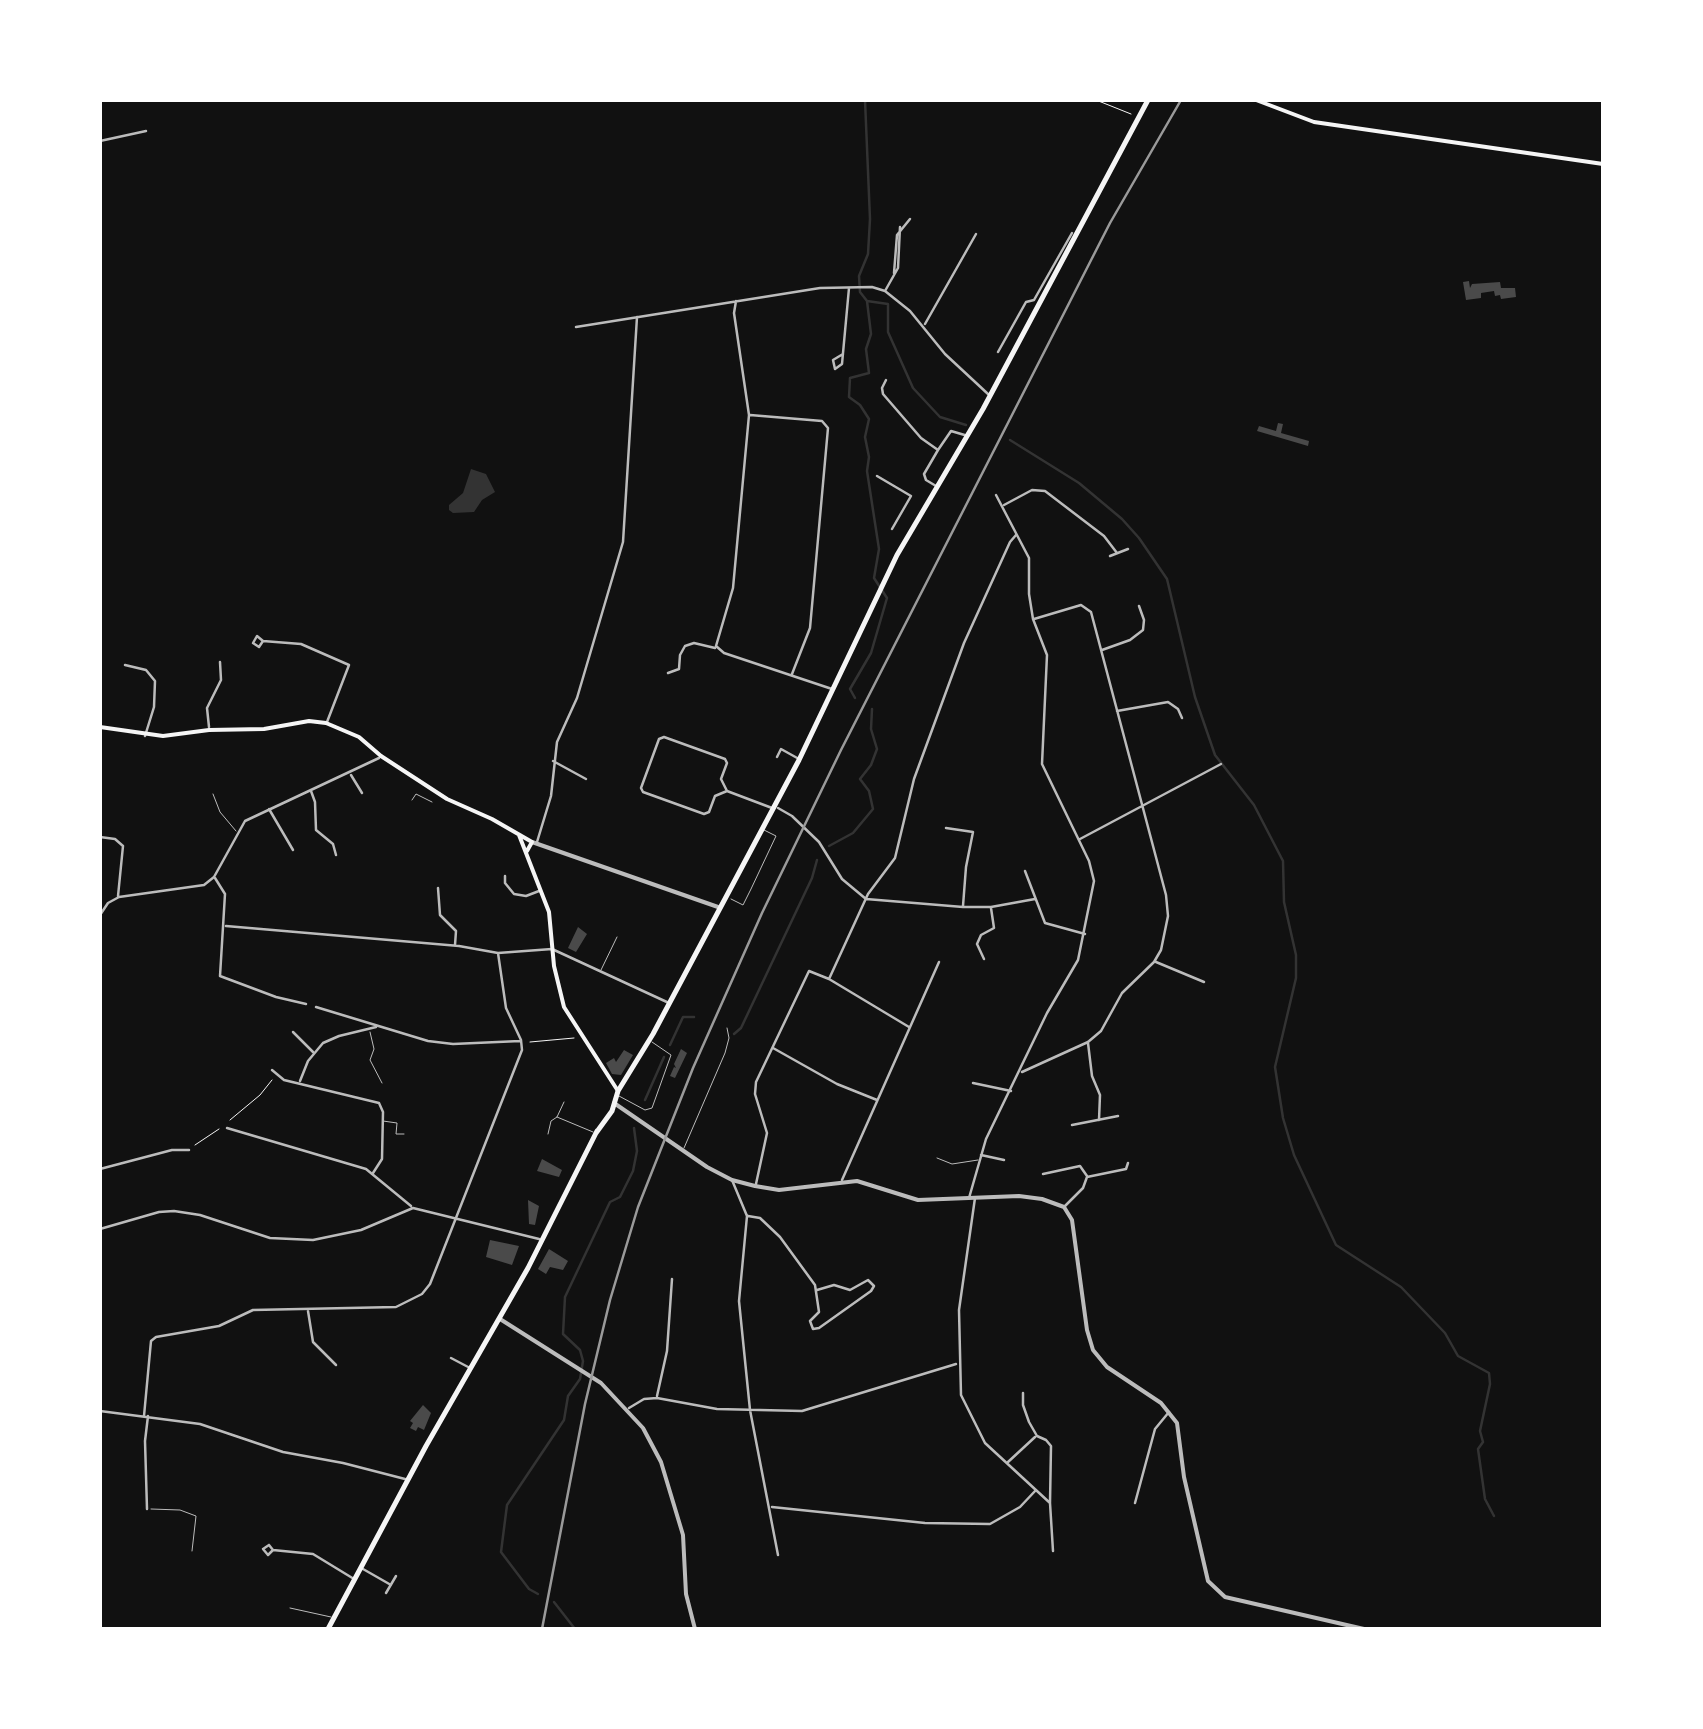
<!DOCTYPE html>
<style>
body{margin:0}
#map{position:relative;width:1703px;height:1729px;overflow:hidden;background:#111;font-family:"Fira Sans",sans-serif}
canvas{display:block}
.frame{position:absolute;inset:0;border:102px solid #fff;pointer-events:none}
</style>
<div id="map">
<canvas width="1703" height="1729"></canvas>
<div class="frame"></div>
</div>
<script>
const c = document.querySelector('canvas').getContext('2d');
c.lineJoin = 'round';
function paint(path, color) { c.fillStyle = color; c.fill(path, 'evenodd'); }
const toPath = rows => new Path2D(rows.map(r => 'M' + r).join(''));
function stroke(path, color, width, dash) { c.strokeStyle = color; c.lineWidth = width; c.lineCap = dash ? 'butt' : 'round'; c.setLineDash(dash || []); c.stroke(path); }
const water = toPath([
 [471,469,486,474,495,492,482,500,474,512,453,513,449,510,449,505,463,493]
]);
const stream = toPath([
 [867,301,888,304,888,332,913,388,940,417,966,425],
 [1010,440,1079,483,1122,519,1139,538,1167,579,1195,697,1215,755,1254,805,1283,861,1284,902,1296,955,1296,978,1275,1067,1283,1118,1294,1155,1336,1245,1401,1287,1445,1333,1458,1356,1489,1373,1490,1384,1480,1431,1483,1442,1478,1449,1485,1499,1494,1516],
 [855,698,850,689,871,653,887,598,874,578,879,549,867,471,869,457,865,437,869,419,860,405,849,397,850,378,869,373,866,349,871,334,867,301,860,292,859,276,868,254,870,219,865,100],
 [829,846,853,833,873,809,869,791,860,779,871,765,877,749,871,729,872,709],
 [734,1034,741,1028,812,878,817,860],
 [670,1045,683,1017,694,1017],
 [645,1100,664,1057],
 [538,1594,529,1589,501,1552,507,1505,564,1420,568,1396,580,1379,583,1361,580,1350,563,1334,565,1297,610,1202,620,1197,633,1171,637,1151,634,1128],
 [554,1602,575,1629]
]);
const building = toPath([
 [1469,281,1470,288,1472,284,1500,282,1501,288,1515,288,1516,297,1501,299,1500,295,1495,296,1494,291,1481,293,1481,298,1466,300,1463,282],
 [1278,423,1283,424,1281,433,1309,441,1308,446,1257,431,1259,426,1276,431],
 [578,927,587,934,576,952,568,948],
 [681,1049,687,1053,675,1078,670,1076,674,1067,676,1068,674,1064],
 [624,1050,633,1055,621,1075,612,1074,606,1063,614,1058,616,1062],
 [542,1159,562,1170,559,1177,537,1171],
 [528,1200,539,1206,535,1225,529,1224],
 [490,1240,519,1246,512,1265,486,1257],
 [549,1249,568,1261,563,1270,550,1267,546,1274,538,1269],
 [423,1405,431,1413,424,1430,418,1427,416,1431,410,1428,413,1423,410,1421]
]);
const path = toPath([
 [1096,100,1131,114],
 [530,1042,574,1038],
 [230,1120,260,1095,272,1080],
 [195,1145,219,1129]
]);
const service = toPath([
 [213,794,220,812,236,831],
 [412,800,416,794,432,802],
 [731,899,743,905,751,889,776,836,764,830],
 [601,970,617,937],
 [370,1032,374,1049,370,1060,382,1083],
 [619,1096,645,1110,652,1108,671,1055,652,1042],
 [557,1117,593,1132],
 [383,1121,397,1123,396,1134,404,1134],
 [548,1134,551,1121,557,1117,564,1102],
 [684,1148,725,1053,729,1038,727,1028],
 [937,1158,952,1164,978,1160],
 [151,1509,180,1510,196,1516,192,1551],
 [290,1608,331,1617]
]);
const minor = toPath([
 [100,141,146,131],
 [894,273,897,235,910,219],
 [885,291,898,268,900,227],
 [736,301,734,313,749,415,733,588,716,646,724,653,832,689],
 [925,324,976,234],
 [576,327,820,288,872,287,885,291,910,311,945,354,988,394],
 [998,352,1026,302,1034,300,1072,233],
 [843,354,833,360,835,369,842,364,849,288],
 [886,380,882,388,883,394,921,438,938,450],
 [750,415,822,421,828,428,810,628,792,674],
 [877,476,911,496,892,529],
 [936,486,926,480,924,474,938,450,951,431,968,436],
 [1004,505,1032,490,1045,491,1104,536,1117,553],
 [1110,556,1128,549],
 [263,641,257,636,253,643,259,647,263,641,301,644,349,665,327,722],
 [1102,650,1130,640,1143,630,1144,620,1139,606],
 [125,665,146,670,155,681,154,707,145,736],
 [668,673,679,669,680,655,685,646,694,643,715,648],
 [1117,711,1168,702,1178,709,1182,718],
 [209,727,207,708,221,680,220,662],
 [777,757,781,749,799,759],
 [553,761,586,779],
 [351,775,362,793],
 [311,791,315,802,316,830,333,844,336,855],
 [727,791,715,796,709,812,704,814,643,792,641,788,659,739,664,737,725,759,727,763,721,779,727,791,772,808],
 [778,808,792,816,819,842,842,879,866,899,963,907,991,907,1035,899],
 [269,809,293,850],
 [946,828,973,832,966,867,963,906],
 [100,837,115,839,123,846,118,896],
 [1080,839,1221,764],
 [537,842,551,796,557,742,577,698,623,542,637,317],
 [1025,871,1045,923,1085,934],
 [505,876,505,883,514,894,526,896,539,891],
 [215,878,225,894,220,976,276,997,306,1004],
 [438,888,440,915,456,931,455,945],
 [100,915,108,903,119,897,204,885,214,877,245,821,379,758],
 [226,926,459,946,498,953,552,949,669,1003],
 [984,959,977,944,981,935,994,928,991,908],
 [1156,962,1204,982],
 [829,979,868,894,895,858,914,779,964,643,1010,542,1016,535],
 [316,1007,428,1041,453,1044,520,1041],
 [293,1032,313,1052],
 [1088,1043,1092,1076,1100,1095,1099,1120],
 [773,1048,837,1084,877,1100],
 [272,1070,284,1080,379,1103,383,1112,382,1159,373,1173],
 [1022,1072,1088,1042,1101,1031,1122,993,1154,962,1161,950,1168,916,1166,895,1091,612,1081,605,1034,619],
 [300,1081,308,1061,323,1043,339,1036,376,1027],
 [973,1083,1011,1091],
 [1072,1125,1118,1116],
 [227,1128,366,1169,411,1206],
 [981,1155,1004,1160],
 [100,1169,172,1150,189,1150],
 [1043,1174,1080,1166,1087,1176],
 [732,1180,747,1216,739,1301,750,1410,778,1555],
 [842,1180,939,962],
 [756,1184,767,1133,755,1094,756,1082,809,971,829,979,909,1027],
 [969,1198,986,1139,1047,1013,1078,960,1094,881,1089,861,1042,764,1047,655,1033,619,1029,594,1029,558,996,495],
 [975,1198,959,1310,961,1395,985,1443,1050,1503,1053,1551],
 [1065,1206,1083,1188,1087,1177,1126,1169,1128,1163],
 [748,1216,760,1218,780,1237,815,1285,819,1312,810,1321,813,1329,819,1328,871,1291,874,1286,868,1280,850,1290,834,1285,817,1290],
 [100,1229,159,1212,174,1211,200,1215,270,1238,313,1240,361,1230,413,1208,539,1239],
 [308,1311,313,1342,336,1365],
 [451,1358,470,1368],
 [1023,1393,1023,1405,1029,1422,1037,1436,1046,1440,1051,1446,1050,1503],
 [657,1396,667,1351,672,1279],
 [629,1408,644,1399,657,1398,717,1409,802,1411,956,1364],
 [100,1411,200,1424,283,1452,343,1463,405,1479],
 [144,1416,151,1341,156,1337,219,1326,253,1310,396,1307,422,1294,430,1284,522,1050,521,1040,506,1008,498,953],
 [1008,1462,1035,1437],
 [1135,1503,1155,1429,1169,1412],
 [772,1507,925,1523,990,1524,1020,1507,1036,1490],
 [147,1509,145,1441,148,1416],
 [269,1545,273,1550,268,1555,263,1549,269,1545],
 [273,1550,313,1554,354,1579],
 [363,1569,391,1585],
 [386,1593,396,1576]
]);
const tertiary = toPath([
 [532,842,718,907],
 [614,1103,707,1167,732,1180,755,1186,779,1190,857,1181,918,1200,1019,1196,1042,1199,1064,1207,1072,1220,1087,1330,1093,1350,1107,1367,1161,1403,1177,1423,1184,1477,1208,1581,1225,1597,1364,1629],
 [500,1319,601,1383,643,1428,661,1462,683,1535,686,1594,695,1629]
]);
const secondary = toPath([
 [1256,100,1314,122,1603,164],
 [100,727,163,736,209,730,264,729,309,721,326,723,359,737,381,756,447,799,492,819,532,842,527,851],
 [519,835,549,912,554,966,564,1007,618,1091]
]);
const primary = toPath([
 [596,1133,612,1111,618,1091,653,1034,799,760,897,555,983,409,1148,100],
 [328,1629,426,1446,528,1268,597,1131]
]);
const rail = toPath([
 [542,1629,585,1404,610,1300,638,1207,693,1068,762,913,841,750,1110,223,1181,100]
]);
paint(water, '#333');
stroke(stream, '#333', 2.5);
paint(building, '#4a4a4a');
stroke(path, '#f5f5f5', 1);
stroke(service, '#bcbcbc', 1);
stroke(minor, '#bcbcbc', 2.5);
stroke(tertiary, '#bcbcbc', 4);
stroke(secondary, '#f5f5f5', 4);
stroke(primary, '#f5f5f5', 5);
stroke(rail, '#9a9a9a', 2.5);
</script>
